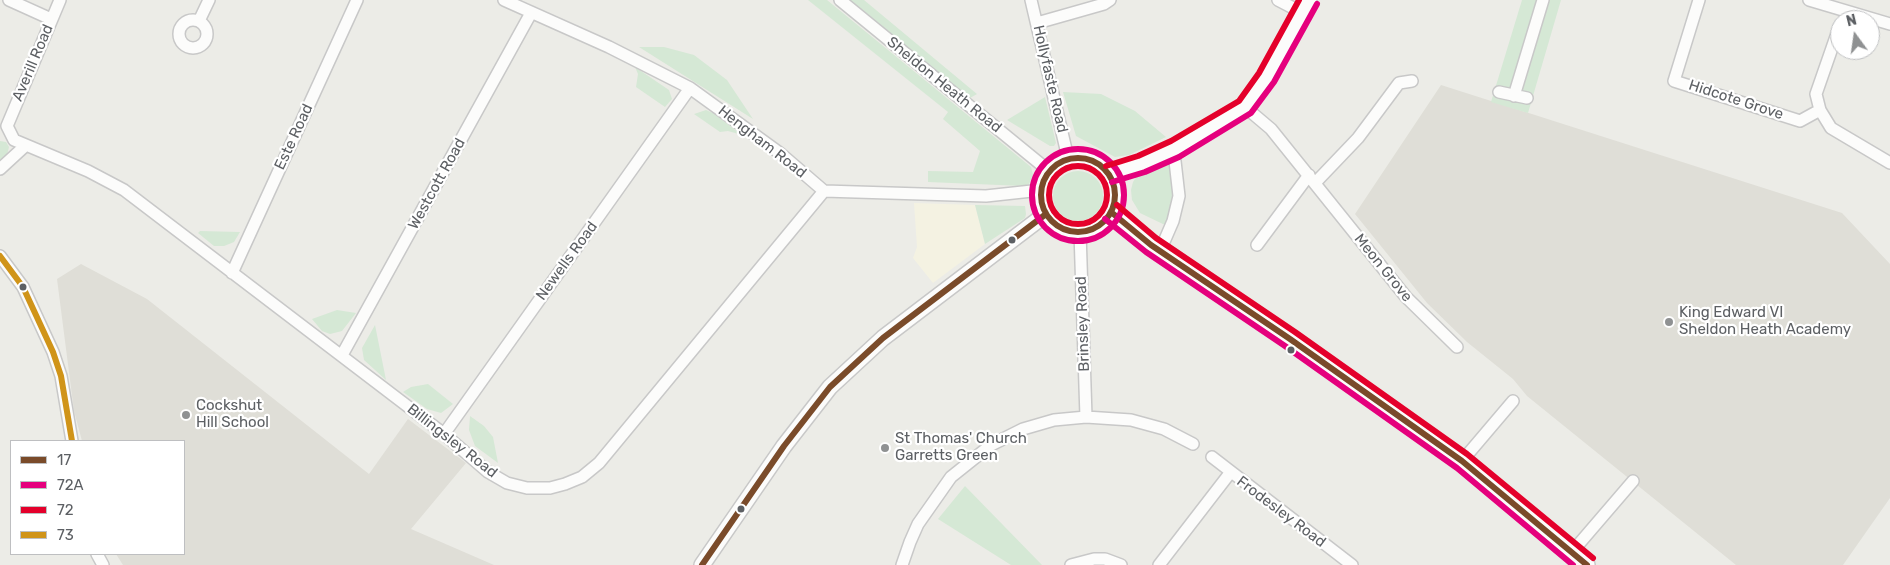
<!DOCTYPE html>
<style>
body{margin:0}
#map{position:relative;width:1890px;height:565px;overflow:hidden;background:#ecece7;font-family:Rubik,sans-serif}
canvas{display:block}
.legend{position:absolute;left:10px;top:440px;width:175px;height:115px;box-sizing:border-box;background:#fff;border:1px solid #bebfc1;margin:0;padding:6px 9px;list-style:none;font-size:15px;color:#5d6064}
.legend li{display:flex;align-items:center;gap:10px;height:25px}
.legend b{width:25px;border:1px solid #bebfc1}
.north{position:absolute;left:1830px;top:10px;width:50px;height:50px;box-sizing:border-box;background:#fff;border:1px solid #bebfc1;border-radius:50%;rotate:346deg;font-size:14px;font-weight:700;line-height:20px;text-align:center;color:#5d6064}
.north::after{content:'';display:block;margin:auto;width:18px;height:22px;background:#8f9192;clip-path:polygon(50% 0,100% 100%,50% 72%,0 100%)}
</style>
<div id="map">
<canvas width="1890" height="565"></canvas>
<ul class="legend">
<li><b style="height:6px;background:#7a4b2a"></b>17</li>
<li><b style="height:6px;background:#e5007d"></b>72A</li>
<li><b style="height:6px;background:#e4002b"></b>72</li>
<li><b style="height:6px;background:#d09419"></b>73</li>
</ul>
<div class="north">N</div>
</div>
<script>
const c = document.querySelector('canvas').getContext('2d');
c.lineJoin = 'round';
function paint(path, color) { c.fillStyle = color; c.fill(path, 'evenodd'); }
const toPath = rows => new Path2D(rows.map(r => 'M' + r).join(''));
function stroke(path, color, width, dash) { c.strokeStyle = color; c.lineWidth = width; c.lineCap = dash ? 'butt' : 'round'; c.setLineDash(dash || []); c.stroke(path); }
function drawText(font, color, halo, rows, align = 'center') {
  c.font = font + ' Rubik,sans-serif'; c.lineWidth = 4.5; c.setLineDash([]); c.textBaseline = 'middle'; c.strokeStyle = halo; c.fillStyle = color; for (const [text, x, y, turn = 0] of rows) {
    c.save(); c.translate(x, y); c.rotate((+turn || 0) * Math.PI / 180); c.textAlign = isNaN(turn) ? turn : align; if (halo) c.strokeText(text, 0, 0); c.fillText(text, 0, 0); c.restore();
  }
}
const commercial = toPath([
 [914,203,975,205,985,244,933,283,913,258,917,247]
]);
const education = toPath([
 [1441,85,1842,213,1890,264,1890,498,1843,565,1736,565,1527,396,1513,379,1467,342,1427,303,1355,214],
 [81,264,147,299,369,474,408,419,466,463,411,529,494,565,123,565,116,554,184,554,184,441,82,441,74,411,57,279]
]);
const green = toPath([
 [808,0,827,0,1031,167,1033,175,1029,184,1023,186,928,182,928,171,973,172,980,151,943,119,948,112],
 [849,0,864,0,977,94,970,98],
 [1522,0,1561,0,1528,113,1491,102],
 [639,47,664,47,694,55,727,80,753,119],
 [635,67,669,90,672,99,665,107,636,87,638,74],
 [1063,92,1101,94,1135,111,1166,137,1129,155,1115,157,1076,136],
 [1045,97,1056,143,1054,146,1050,146,1007,120],
 [706,110,713,113,742,135,728,131,720,132,694,114],
 [0,141,6,142,9,147,7,155,0,161],
 [1171,162,1173,186,1171,207,1165,225,1140,213,1132,200,1131,190,1133,182,1138,174,1147,168],
 '1053 196a25 25 0 1 1 50 0a25 25 0 1 1-50 0Z',
 [975,205,1025,206,1026,214,1025,218,985,244],
 [200,231,240,232,234,242,224,246,214,246,198,233],
 [337,310,356,313,342,331,330,334,322,331,312,319],
 [375,325,386,380,364,360,362,348],
 [428,384,453,404,441,413,427,409,403,392,411,387],
 [470,416,484,426,493,437,498,463,475,446,469,430],
 [965,486,1042,565,1011,565,938,519]
]);
const minor = toPath([
 [9,0,51,19],
 [60,0,7,126,14,140,88,171,124,190,444,434,488,472,507,483,527,488,550,488,565,484,582,477,599,463,824,191],
 [504,0,609,47,690,88,781,154,824,191,986,196,1041,190],
 [840,0,1049,171],
 [1031,0,1068,158],
 [1278,0,1303,13],
 [1699,0,1674,81,1800,121,1820,110],
 [1809,0,1890,24],
 '179 34a14 14 0 1 1 28 0a14 14 0 1 1-28 0Z',
 [199,21,209,0],
 [1037,23,1104,4,1110,0],
 [1840,25,1816,94,1820,110,1831,128,1890,163],
 [1499,92,1527,98],
 [1514,96,1543,0],
 [1245,107,1271,129,1406,297,1457,347],
 [0,169,25,146],
 [1315,183,1358,138,1399,83,1412,81],
 [1080,232,1086,417],
 [1257,245,1309,175],
 [1160,251,1173,221,1179,196,1175,161],
 [0,256,23,287,53,352,61,376,72,441],
 [232,273,357,0],
 [342,355,531,13],
 [444,434,690,88],
 [1212,457,1352,565],
 [1462,461,1513,401],
 [1572,552,1633,481],
 [97,554,103,565],
 [902,565,910,542,918,524,951,477,991,445,1023,429,1054,420,1086,417,1131,420,1164,429,1193,444],
 [1071,565,1094,559,1105,559,1121,565],
 [1159,565,1230,473]
]);
const tertiary = toPath([
 '1041 195a37 37 0 1 1 74 0a37 37 0 1 1-74 0Z',
 [1109,174,1141,164,1175,149,1206,132,1245,107,1266,78,1309,0],
 [1111,212,1151,245,1290,339,1462,461,1587,565],
 [702,565,784,446,830,387,883,338,1046,214]
]);
const bus1 = toPath([
 '1041 195a37 37 0 1 1 74 0a37 37 0 1 1-74 0Z',
 [1111,212,1151,245,1290,339,1462,461,1587,565],
 [702,565,784,446,830,387,883,338,1046,214]
]);
const bus2 = toPath([
 '1032 195a46 46 0 1 1 92 0a46 46 0 1 1-92 0Z',
 [1112,182,1145,172,1179,157,1251,113,1274,82,1317,4],
 [1105,219,1146,252,1285,346,1457,468,1573,565]
]);
const bus3 = toPath([
 [1106,166,1138,156,1171,141,1239,101,1259,73,1299,0],
 '1049 195a29 29 0 1 1 58 0a29 29 0 1 1-58 0Z',
 [1117,205,1156,238,1295,332,1467,454,1593,558]
]);
const bus4 = toPath([
 [0,256,23,287,53,352,61,376,72,441]
]);
const markers = [
 [1012,240,4.5,"#5d6064"],
 [23,287,4.5,"#5d6064"],
 [1669,322,5,"#8f9192"],
 [1291,350,4.5,"#5d6064"],
 [186,415,5,"#8f9192"],
 [885,448,5,"#8f9192"],
 [741,509,4.5,"#5d6064"]
];
const streetNames = [
 ["Averill Road",33,63,-67],
 ["Hollyfaste Road",1050,79,77],
 ["Sheldon Heath Road",944,85,39],
 ["Hidcote Grove",1736,100,18],
 ["Este Road",294,137,-65],
 ["Hengham Road",762,142,38],
 ["Westcott Road",437,184,-61],
 ["Newells Road",567,261,-54],
 ["Meon Grove",1383,268,51],
 ["Brinsley Road",1083,324,-92],
 ["Billingsley Road",452,441,38],
 ["Frodesley Road",1281,512,37]
];
const poiNames = [
 ["King Edward VI",1679,313],
 ["Sheldon Heath Academy",1679,330],
 ["Cockshut",196,406],
 ["Hill School",196,423],
 ["St Thomas' Church",895,439],
 ["Garretts Green",895,456]
];
paint(commercial, '#f4f2e2');
paint(education, '#dfded7');
paint(green, '#d5e8d5');
stroke(minor, '#c8c8c8', 14);
stroke(tertiary, '#c8c8c8', 18);
stroke(minor, '#fcfcfb', 11);
stroke(tertiary, '#fcfcfb', 15);
stroke(bus1, '#7a4b2a', 6);
stroke(bus2, '#e5007d', 6);
stroke(bus3, '#e4002b', 6);
stroke(bus4, '#d09419', 6);
for (const [x, y, r, color] of markers) { const dot = new Path2D(); dot.arc(x, y, r, 0, 2 * Math.PI); c.fillStyle = color; c.fill(dot); stroke(dot, '#fff', 2); }
drawText('15px', '#5d6064', '#fff', streetNames);
drawText('15px', '#5d6064', '#fff', poiNames, 'left');
</script>
